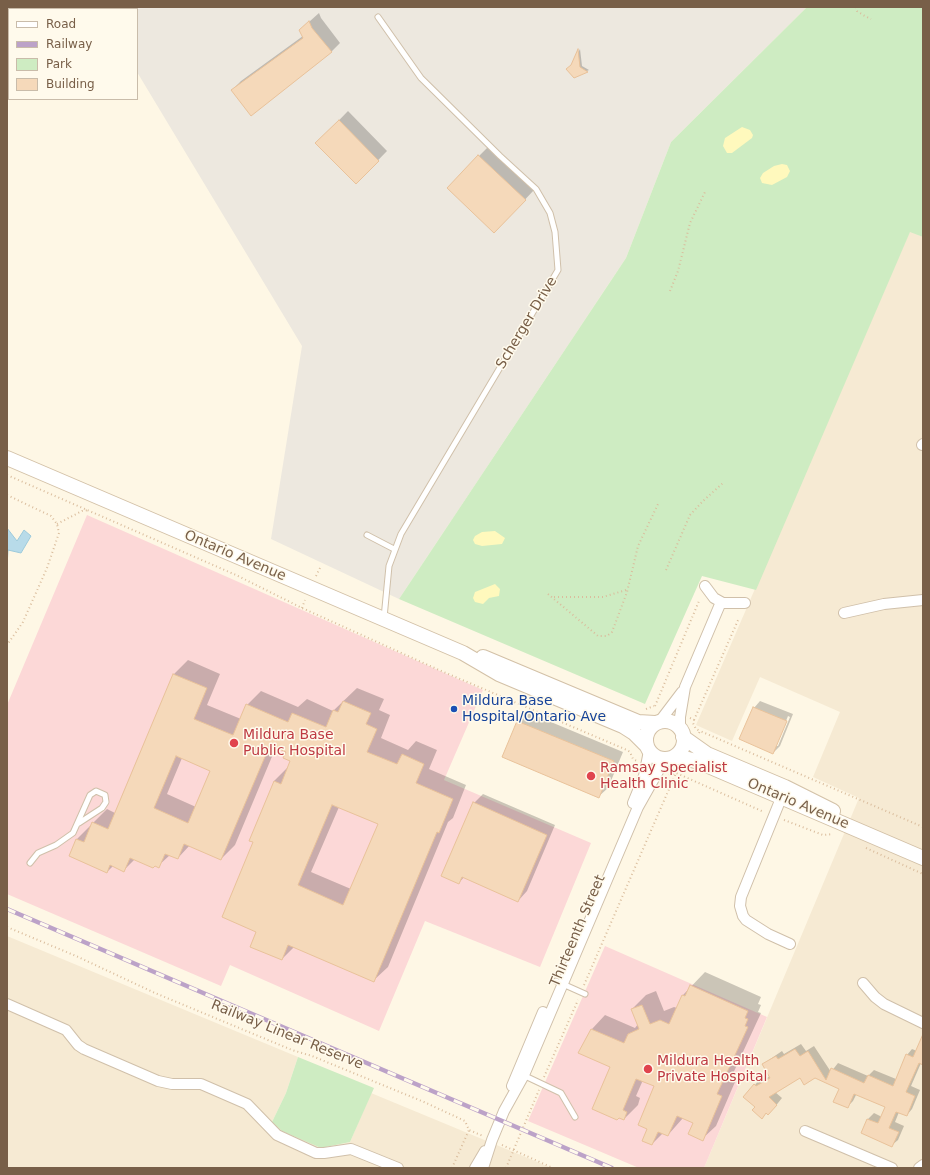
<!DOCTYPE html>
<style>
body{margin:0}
#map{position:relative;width:930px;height:1175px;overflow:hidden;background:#fef7e5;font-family:"DejaVu Sans",sans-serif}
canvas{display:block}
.frame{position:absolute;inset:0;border:8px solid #785f48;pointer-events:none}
.legend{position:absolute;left:8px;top:8px;width:130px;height:92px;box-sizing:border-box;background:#fffaec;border:1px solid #c9bcaa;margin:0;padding:5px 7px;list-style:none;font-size:12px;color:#785f48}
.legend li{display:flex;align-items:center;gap:8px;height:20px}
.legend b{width:20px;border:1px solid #c9bcaa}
</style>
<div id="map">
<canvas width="930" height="1175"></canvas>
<div class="frame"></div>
<ul class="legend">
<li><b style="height:5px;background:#fff"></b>Road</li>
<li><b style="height:5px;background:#bca2c8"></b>Railway</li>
<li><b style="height:11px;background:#ceecc2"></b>Park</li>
<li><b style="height:11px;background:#f5d9ba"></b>Building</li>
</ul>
</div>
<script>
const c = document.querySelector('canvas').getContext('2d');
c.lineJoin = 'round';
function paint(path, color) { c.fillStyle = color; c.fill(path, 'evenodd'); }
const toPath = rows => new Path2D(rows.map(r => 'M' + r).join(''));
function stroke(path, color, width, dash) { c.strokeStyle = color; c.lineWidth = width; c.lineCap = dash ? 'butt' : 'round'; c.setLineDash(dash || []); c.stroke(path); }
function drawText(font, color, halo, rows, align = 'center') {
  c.font = font + ' "DejaVu Sans",sans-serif'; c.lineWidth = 3; c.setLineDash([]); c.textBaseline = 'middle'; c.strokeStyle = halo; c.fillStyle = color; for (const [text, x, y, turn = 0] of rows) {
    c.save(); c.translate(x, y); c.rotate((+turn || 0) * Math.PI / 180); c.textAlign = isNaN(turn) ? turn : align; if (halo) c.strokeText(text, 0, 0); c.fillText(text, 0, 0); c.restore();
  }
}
const residential = toPath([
 [910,231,923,237,923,1168,704,1168,859,798,813,777,840,712,760,677,732,741,696,725],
 [7,936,298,1057,286,1093,272,1122,321,1148,350,1142,371,1093,552,1168,7,1168]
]);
const industrial = toPath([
 [98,7,807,7,671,142,626,258,399,599,271,539,302,346,137,72,137,9,99,9]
]);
const medical = toPath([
 [87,515,483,690,444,780,591,843,540,967,425,921,379,1031,230,965,221,986,7,894,7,705],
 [605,946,767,1017,704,1168,639,1168,528,1121]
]);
const green = toPath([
 [807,7,923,7,923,237,910,232,756,590,702,576,645,704,399,599,626,258,671,142],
 [298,1057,374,1088,350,1142,321,1148,282,1131,272,1122,286,1093]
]);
const sand = toPath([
 [742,127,750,130,753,135,752,138,732,153,727,153,723,146,725,138],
 [782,164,787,165,790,171,787,177,772,185,762,183,760,178,763,173,774,166],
 [495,531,505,538,502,544,482,546,475,544,473,540,475,536,482,532],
 [495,584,500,589,499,596,489,598,483,604,475,602,473,598,475,592]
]);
const water = toPath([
 [7,528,17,541,24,530,31,536,21,553,8,550,7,566,7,528]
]);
const shadow = toPath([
 [319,13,321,18,340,43,331,52,232,90,241,81,303,36,300,30],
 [580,49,582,66,589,70,574,77,572,65],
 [348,111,387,151,356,183,317,143],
 [488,147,534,190,503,223,479,156],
 [188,660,220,674,207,705,241,719,247,705,261,691,298,707,307,699,333,711,357,688,384,699,379,710,390,715,381,738,408,750,416,741,437,750,429,769,466,785,453,818,448,822,388,967,374,980,294,947,282,959,257,931,254,842,274,781,288,767,292,760,287,751,276,747,235,845,221,859,190,845,178,858,170,855,158,866,135,859,124,870,113,866,107,872,70,856,77,839,107,809,115,813,174,674],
 [182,758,211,770,196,807,167,794],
 [339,807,379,824,351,889,311,872],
 [760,701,793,714,780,746,773,753,754,708],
 [788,716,790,717,778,746,776,746],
 [527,712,623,752,608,788,598,797,503,756,518,721],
 [483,794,555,825,527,891,518,901,464,877,459,883,474,803],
 [705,972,761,997,758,1004,761,1005,758,1012,761,1013,730,1080,735,1082,716,1126,702,1139,694,1123,683,1118,668,1135,663,1133,652,1144,648,1128,656,1086,643,1080,636,1096,640,1098,638,1105,624,1119,611,1067,592,1029,605,1015,635,1028,638,1024,632,1009,646,995,656,991,664,1011,674,1007,677,1008,683,995],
 [923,1039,923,1064,921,1063,911,1086,920,1090,912,1109,907,1115,899,1112,895,1122,904,1126,898,1140,892,1145,863,1133,868,1119,874,1113,882,1117,886,1106,857,1093,853,1101,847,1107,840,1088,815,1077,800,1077,775,1092,782,1098,774,1108,756,1106,755,1085,760,1079,762,1081,770,1076,763,1064,782,1051,784,1054,801,1044,806,1051,814,1046,831,1072,838,1063,868,1076,874,1070,896,1079,907,1055,912,1049,917,1051]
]);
const building = toPath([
 [309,21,312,28,332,52,251,116,231,90,303,38,299,30,309,21],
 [578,49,580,67,588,72,574,78,566,69,571,65,578,49],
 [339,120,379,161,356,184,315,143,339,120],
 [478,155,526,200,494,233,447,188,478,155],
 [173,674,207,688,194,719,233,735,246,704,288,722,292,713,326,727,333,710,338,712,343,701,371,713,366,724,377,729,367,752,397,764,402,754,424,764,416,783,453,799,439,833,437,832,374,982,288,945,282,960,250,947,256,932,222,917,253,842,249,841,274,781,281,784,290,761,283,758,286,752,270,745,221,860,184,844,178,859,165,854,159,868,155,866,153,868,130,858,124,872,110,865,107,873,69,856,76,839,84,842,92,822,108,829,173,674],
 [176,756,210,771,188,823,154,808,176,756],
 [332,805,378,824,343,905,298,885,332,805],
 [753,707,787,721,773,754,739,739,753,707],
 [517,721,614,761,599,798,502,757,517,721],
 [473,802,547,835,518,902,462,877,459,884,441,876,473,802],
 [690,985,748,1011,745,1018,748,1019,745,1026,748,1027,717,1094,722,1096,703,1141,688,1134,693,1123,677,1116,668,1136,658,1132,652,1145,642,1141,647,1129,638,1125,654,1086,636,1079,623,1110,627,1112,624,1120,619,1118,617,1120,592,1109,610,1067,578,1053,591,1029,624,1043,628,1034,639,1029,631,1009,642,1005,650,1024,660,1020,669,1024,682,995,685,996,690,985],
 [923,1034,923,1065,919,1063,906,1092,915,1096,907,1116,896,1112,889,1128,899,1132,892,1147,861,1133,867,1119,878,1123,885,1107,854,1094,848,1108,833,1102,839,1089,815,1078,804,1085,800,1078,769,1097,777,1105,768,1115,766,1113,762,1119,752,1110,755,1107,743,1097,754,1084,756,1086,770,1078,762,1064,776,1056,778,1059,795,1049,800,1056,808,1051,826,1080,831,1068,864,1083,868,1075,893,1086,906,1054,913,1057,923,1034]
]);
const path = toPath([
 [856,7,857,11,863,15,871,19],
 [670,291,678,271,690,223,705,192],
 [7,475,236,575,302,608,439,670,627,750,630,752,633,759,637,761],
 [7,495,51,516,57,524,59,533,47,568,23,622,7,645],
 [57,524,82,511,89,510],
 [666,570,690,515,703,501,723,483],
 [316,576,320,568],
 [548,594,598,636,607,636,612,632,627,592,638,546,659,502],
 [554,597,603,597,626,590],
 [302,608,305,600],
 [655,706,699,601],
 [646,709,654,706],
 [690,718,694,720,693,723,696,729,700,731],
 [694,720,739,618],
 [699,733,700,731,923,827],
 [669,775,676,773,764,812],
 [784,820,823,835,833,834],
 [866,848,923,874],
 [7,927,76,956,155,993,292,1050,312,1056,424,1102,465,1121,469,1130,483,1136],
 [584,985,676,773],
 [544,1077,578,1000],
 [502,1145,553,1168],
 [452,1168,469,1130],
 [506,1168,539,1090]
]);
const lane = toPath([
 [378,17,421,78,500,156,536,189,550,213,555,232,558,270,401,534,389,566,384,618],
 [367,535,394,549],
 [30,863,38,853,56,845,73,833,90,795,96,791,105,795,106,802,102,808,79,823],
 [556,981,585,994],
 [523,1075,561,1093,575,1117]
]);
const street = toPath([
 [922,445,923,444],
 [705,586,714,598,723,603,745,603],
 [844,613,884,604,923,600],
 [660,721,682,692],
 [680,728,680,717,685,687,721,602],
 [784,791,741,897,740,906,743,916,746,920,768,934,790,944],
 [633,803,644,776,649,751],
 [863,983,875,997,884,1004,923,1023],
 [7,1004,66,1030,78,1045,84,1049,158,1081,172,1084,201,1084,247,1104,277,1135,316,1153,324,1153,351,1149,398,1168],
 [512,1086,543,1012],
 [805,1131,892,1168],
 [475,1168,485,1151],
 [483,1168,492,1140,504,1111,524,1075,638,807,665,759],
 [919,1168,923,1165]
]);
const secondary = toPath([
 [7,458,463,653,499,674,623,726,634,733,646,745],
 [483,657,638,722,655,723],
 '646 740a19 19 0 1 1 38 0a19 19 0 1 1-38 0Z',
 [683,737,707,754,785,787,833,811],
 [672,758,681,757,699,762,923,858]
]);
const rail = toPath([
 [7,909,612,1168]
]);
const markers = [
 [454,709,4,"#1a4fb4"],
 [234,743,5,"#e0444e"],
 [591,776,5,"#e0444e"],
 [648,1069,5,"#e0444e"]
];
const streetNames = [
 ["Scherger Drive",527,323,-59],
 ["Ontario Avenue",235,556,23],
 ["Ontario Avenue",798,804,23],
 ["Thirteenth Street",578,931,-67],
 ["Railway Linear Reserve",287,1035,22]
];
const transitNames = [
 ["Mildura Base",462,701],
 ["Hospital/Ontario Ave",462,717]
];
const healthNames = [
 ["Mildura Base",243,735],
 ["Public Hospital",243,751],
 ["Ramsay Specialist",600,768],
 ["Health Clinic",600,784],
 ["Mildura Health",657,1061],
 ["Private Hospital",657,1077]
];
paint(residential, '#f6ead3');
paint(industrial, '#ede8df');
paint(medical, '#fcd8d7');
paint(green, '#ceecc2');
paint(sand, '#fff9bd');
paint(water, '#b8dbe9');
stroke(water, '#9dcadb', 1);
paint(shadow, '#0003');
paint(building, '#f5d9ba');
stroke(building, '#e9c29a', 1);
stroke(lane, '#d0c0aa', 7);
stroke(street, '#d0c0aa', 12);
stroke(secondary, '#d3c1a7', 16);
stroke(path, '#dabd9d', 2, [1, 3]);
stroke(lane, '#fff', 5);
stroke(street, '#fff', 10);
stroke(secondary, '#fff', 14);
stroke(rail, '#bca2c8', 4.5);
stroke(rail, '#fffaec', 3, [9]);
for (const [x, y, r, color] of markers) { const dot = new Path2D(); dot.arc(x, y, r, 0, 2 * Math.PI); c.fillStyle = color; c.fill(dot); stroke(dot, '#fffaec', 1.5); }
drawText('14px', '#785f48', '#fffaec', streetNames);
drawText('14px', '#164399', '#fffaec', transitNames, 'left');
drawText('14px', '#be3a42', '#fffaec', healthNames, 'left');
</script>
